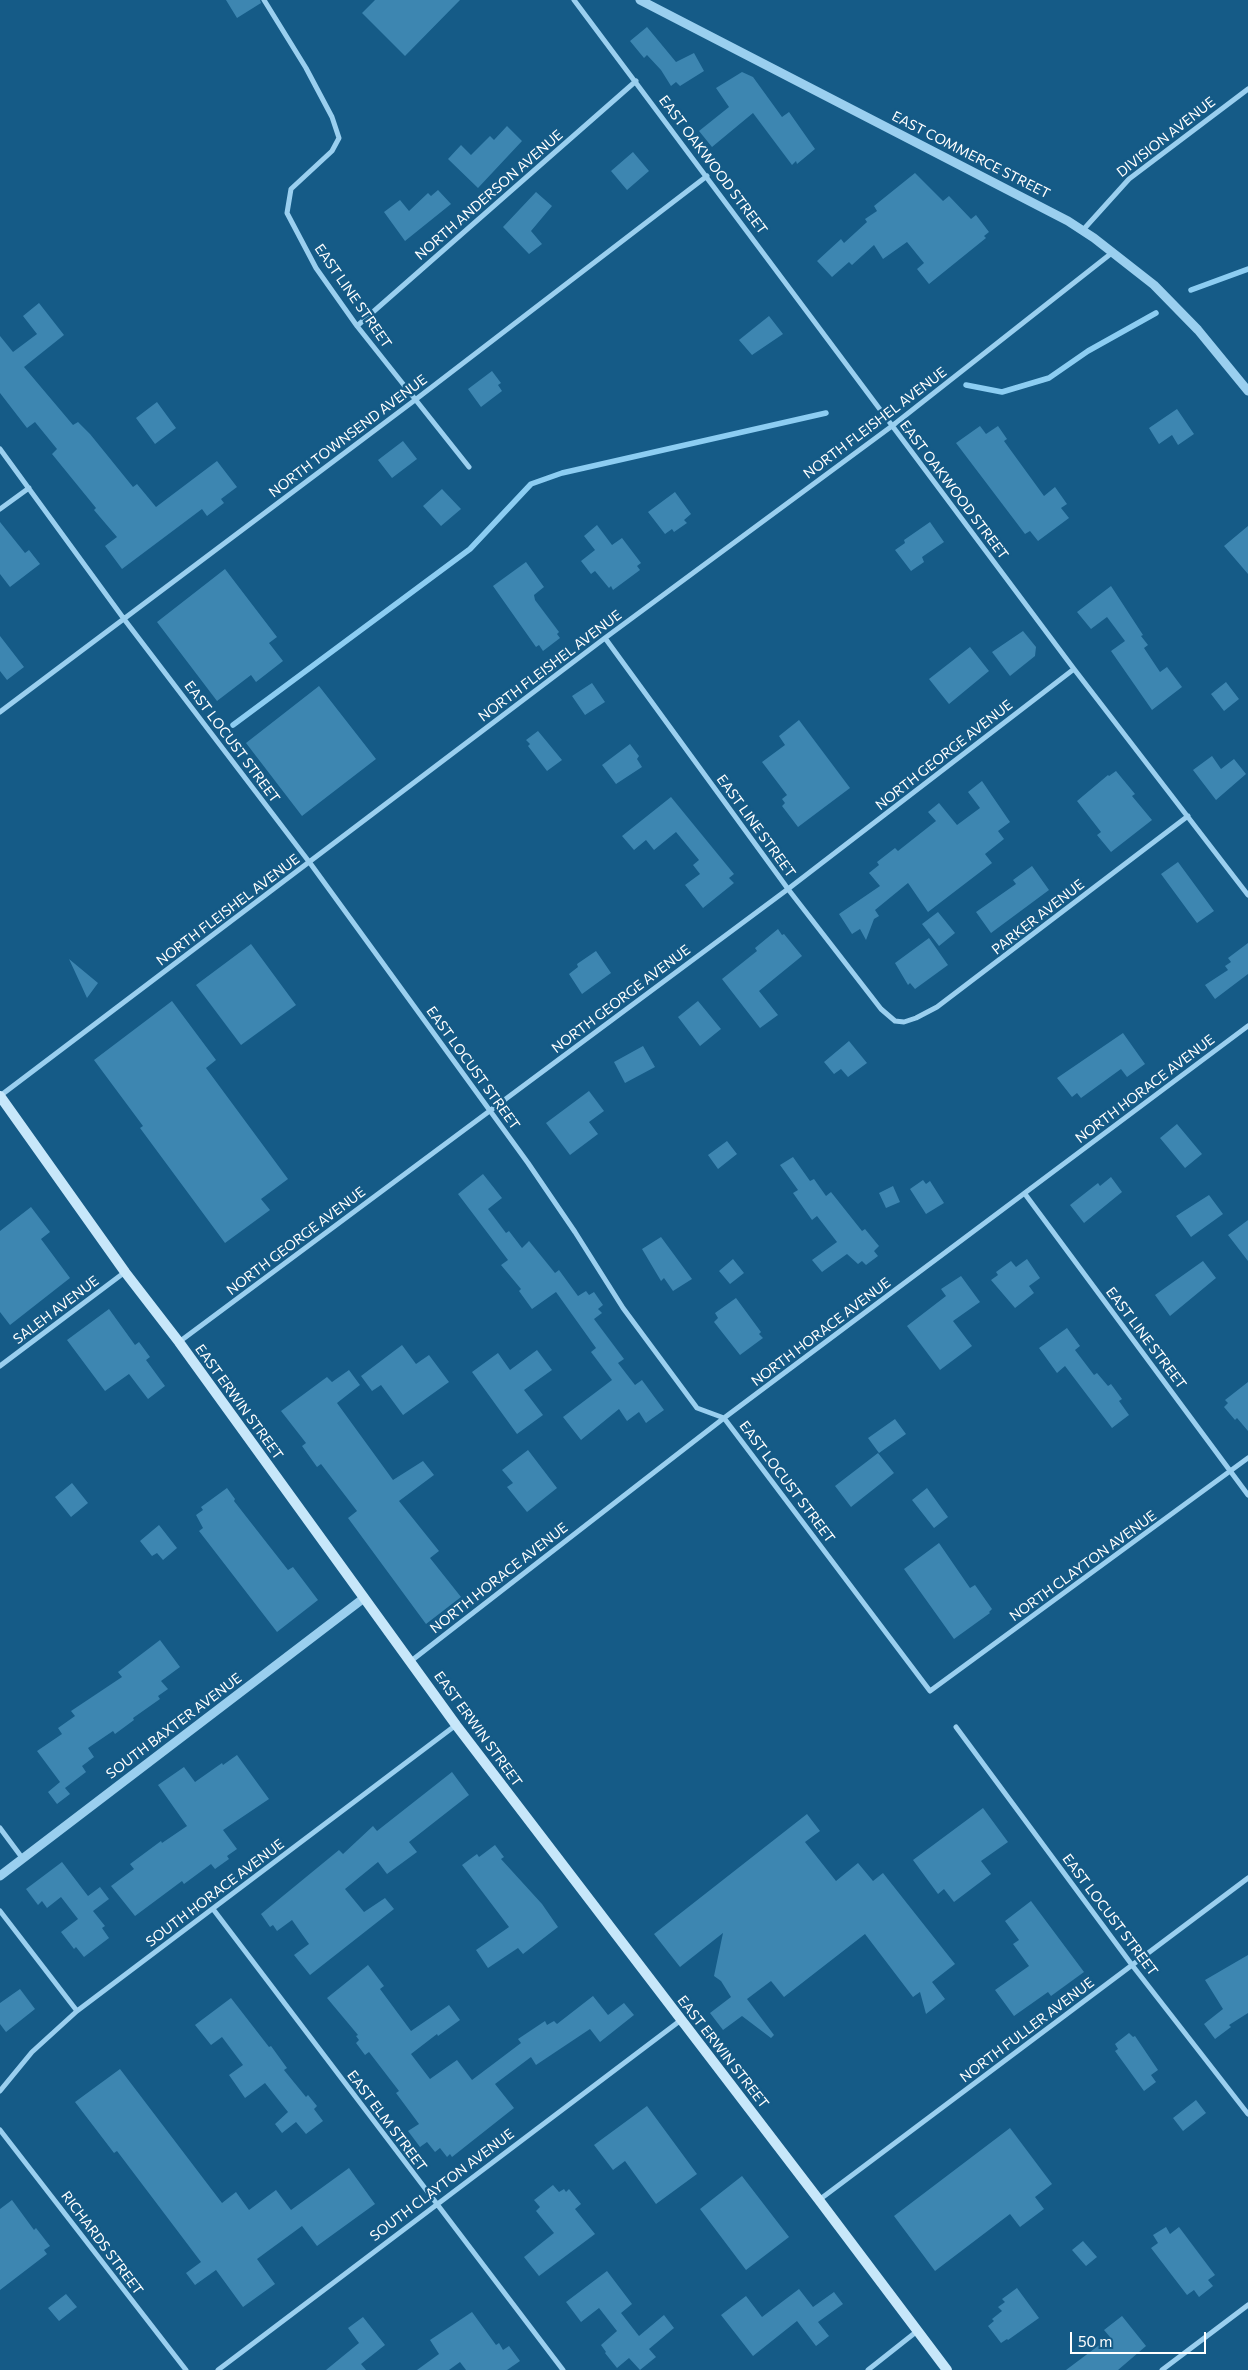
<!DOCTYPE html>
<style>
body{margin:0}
#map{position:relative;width:1248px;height:2370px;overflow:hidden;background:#155b87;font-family:Commissioner,sans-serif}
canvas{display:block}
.scale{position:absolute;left:1070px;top:2332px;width:136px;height:22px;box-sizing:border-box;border:2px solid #fff;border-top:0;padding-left:6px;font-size:15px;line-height:18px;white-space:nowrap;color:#fff;-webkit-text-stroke:4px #155b87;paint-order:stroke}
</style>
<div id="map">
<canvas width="1248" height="2370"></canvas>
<div class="scale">50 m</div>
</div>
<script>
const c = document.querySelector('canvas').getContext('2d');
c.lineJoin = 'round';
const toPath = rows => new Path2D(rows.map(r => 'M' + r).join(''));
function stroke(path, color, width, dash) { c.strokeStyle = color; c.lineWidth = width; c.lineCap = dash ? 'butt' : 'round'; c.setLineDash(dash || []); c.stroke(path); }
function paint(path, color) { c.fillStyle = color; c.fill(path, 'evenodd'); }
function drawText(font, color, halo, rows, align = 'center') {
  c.font = font + ' Commissioner,sans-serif'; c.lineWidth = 5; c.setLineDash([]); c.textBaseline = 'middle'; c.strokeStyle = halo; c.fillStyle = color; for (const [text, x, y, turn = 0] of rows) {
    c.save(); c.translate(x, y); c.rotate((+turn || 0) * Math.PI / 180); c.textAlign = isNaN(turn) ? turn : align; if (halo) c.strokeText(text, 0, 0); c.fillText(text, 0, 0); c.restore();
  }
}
const stream = toPath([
 [1191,290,1248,269],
 [966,385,1002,392,1049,378,1088,351,1156,313],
 [233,725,470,549,531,484,562,473,826,413]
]);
const building = toPath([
 [226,0,260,0,261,3,237,18],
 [375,0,460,0,405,56,362,13],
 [647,27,676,62,694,53,704,71,680,86,676,82,671,86,661,70,647,55,644,58,630,41],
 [742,72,753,77,782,117,789,112,815,149,797,164,796,161,792,165,753,113,712,147,699,131,729,107,716,88],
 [507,126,522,141,478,188,448,159,461,145,471,155,490,136,494,140],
 [633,152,649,171,627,190,611,171],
 [915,173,943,201,949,196,971,219,976,215,989,232,984,236,986,238,929,284,917,269,924,263,907,242,883,259,874,245,852,265,849,262,832,277,817,261,841,239,844,243,867,222,865,219,877,211,874,206],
 [438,190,451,204,405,241,384,212,400,200,409,211,428,193,431,196],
 [536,192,552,206,531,231,542,244,529,254,503,227],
 [39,303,64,335,24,367,73,425,78,422,90,434,133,487,137,484,156,507,217,461,237,487,221,499,224,503,207,516,202,509,122,569,105,546,117,537,94,510,96,508,52,454,57,449,35,422,27,428,0,393,0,336,13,352,37,334,23,316],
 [769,316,783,334,752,355,739,340],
 [492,371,501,383,498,385,502,391,481,407,468,389],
 [157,402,176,428,155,444,136,418],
 [1177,409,1194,434,1178,445,1172,435,1159,444,1149,428],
 [980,426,986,434,998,426,1007,439,1004,441,1044,496,1055,487,1067,504,1061,508,1069,518,1038,541,1030,531,1025,534,956,443],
 [403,441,417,459,392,478,378,460],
 [442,489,461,509,441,526,423,506],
 [675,492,691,514,684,520,687,523,674,532,672,529,665,534,648,512],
 [0,522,25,553,29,550,40,564,10,587,0,574],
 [930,522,944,542,922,557,924,562,911,571,895,550,905,543,904,540],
 [597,525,612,545,622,538,641,563,637,566,640,570,613,590,611,586,609,588,595,571,591,574,581,561,595,550,584,536],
 [1248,526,1248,574,1224,546],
 [526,562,544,587,534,595,535,600,559,632,557,634,560,638,543,651,539,645,536,647,493,586],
 [225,569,277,637,269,643,283,661,256,682,251,675,217,701,157,622],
 [1111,586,1143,635,1141,636,1148,645,1144,648,1160,672,1167,667,1182,687,1152,710,1111,651,1125,641,1107,617,1091,629,1077,612],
 [1023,631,1036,647,1035,656,1010,676,992,652],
 [0,636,24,667,7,680,0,671],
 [970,647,989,671,949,704,929,679],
 [1226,682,1239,699,1224,711,1211,694],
 [592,683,605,702,585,715,572,696],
 [319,686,376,759,302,816,246,743],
 [799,720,850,788,798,827,782,806,785,803,782,799,787,795,762,762,785,745,779,736],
 [538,731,562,760,547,771,528,746,530,744,526,740],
 [630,744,639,756,637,759,642,767,616,784,602,765],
 [1212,756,1221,769,1234,759,1246,774,1216,800,1193,770],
 [1116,771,1135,794,1132,796,1152,820,1111,852,1097,835,1101,832,1077,801,1108,775,1109,776],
 [982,781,1010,822,998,831,1004,839,985,854,992,863,928,912,908,883,875,910,879,916,874,919,866,940,860,929,852,934,839,914,880,886,869,873,879,865,877,862,895,848,898,851,936,821,928,812,939,803,957,825,980,808,968,792],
 [671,797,734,874,729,878,734,883,703,908,685,885,700,874,693,865,699,860,676,832,654,850,646,840,634,850,622,836],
 [1178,862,1214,911,1197,923,1161,874],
 [1032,866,1049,890,991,933,976,912,1016,884,1013,880],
 [938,912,955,933,939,946,922,924],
 [778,929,782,935,784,934,802,956,759,991,778,1015,760,1028,722,979,757,951,755,948],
 [929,938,948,965,915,989,910,983,908,985,895,963],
 [1248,943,1248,974,1215,999,1205,985,1228,970,1225,966,1231,962,1228,958],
 [251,944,296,1005,241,1045,196,985],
 [596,951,611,973,582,994,569,974,578,967,577,964],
 [69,959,98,983,87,998,82,987],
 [172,1001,216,1060,206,1068,288,1179,261,1199,270,1210,225,1243,140,1128,143,1126,94,1060],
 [698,1001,721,1029,700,1046,678,1017],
 [1123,1033,1145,1064,1127,1077,1121,1069,1081,1098,1077,1093,1072,1097,1057,1078],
 [849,1041,867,1063,848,1077,841,1069,834,1074,824,1062],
 [643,1046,655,1067,625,1083,614,1062],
 [589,1091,604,1111,589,1122,598,1134,570,1155,546,1123],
 [1177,1124,1202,1154,1185,1168,1160,1138],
 [727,1141,737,1154,718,1169,708,1155],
 [793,1157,810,1181,814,1179,826,1196,831,1192,862,1231,865,1229,879,1246,874,1251,878,1256,866,1265,862,1261,858,1264,847,1254,822,1272,812,1260,837,1242,817,1216,812,1220,793,1193,798,1190,780,1165],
 [483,1174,502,1198,488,1209,506,1233,509,1231,522,1248,529,1241,555,1273,559,1270,578,1296,586,1291,589,1295,594,1292,603,1305,598,1309,602,1313,594,1319,624,1359,618,1363,635,1385,642,1380,664,1410,650,1420,646,1423,639,1412,627,1421,619,1409,581,1440,563,1417,612,1380,591,1352,596,1348,556,1292,532,1309,519,1291,521,1289,501,1265,508,1260,458,1194],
 [1111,1177,1122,1192,1084,1223,1070,1205,1098,1183,1100,1186],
 [923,1180,926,1184,930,1181,944,1203,926,1214,910,1189],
 [893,1186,900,1202,886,1208,879,1193],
 [1209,1195,1223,1214,1191,1237,1176,1216],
 [31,1207,50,1232,41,1239,70,1278,10,1325,0,1312,0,1231],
 [1248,1220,1248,1261,1228,1235],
 [661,1237,692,1279,673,1291,664,1278,661,1281,642,1249],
 [733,1259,744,1273,730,1284,719,1271],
 [1027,1259,1040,1278,1029,1286,1034,1293,1015,1308,991,1280,998,1275,996,1272,1011,1261,1016,1267],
 [1203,1261,1216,1278,1170,1316,1155,1295],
 [961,1276,980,1302,953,1321,972,1346,940,1370,907,1326,946,1296,941,1289],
 [736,1298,761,1332,759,1334,763,1338,740,1355,714,1322,718,1318,715,1313],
 [109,1309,135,1345,139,1342,150,1357,146,1360,165,1386,148,1399,129,1374,105,1391,67,1340],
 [1067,1328,1080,1346,1075,1350,1094,1375,1097,1373,1108,1386,1111,1384,1122,1399,1119,1401,1129,1415,1112,1428,1065,1366,1057,1373,1039,1348],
 [402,1345,416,1364,429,1355,449,1382,403,1415,381,1385,372,1391,361,1376],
 [537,1350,552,1370,524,1390,543,1415,517,1434,472,1372,498,1353,510,1370],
 [349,1370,360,1385,337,1403,393,1480,423,1461,434,1475,399,1501,439,1551,430,1558,461,1597,426,1624,348,1518,357,1511,321,1464,317,1467,302,1446,306,1443,281,1411,327,1377,332,1382],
 [1248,1382,1248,1431,1237,1418,1235,1420,1224,1407,1228,1403,1225,1400],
 [895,1419,906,1434,879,1453,868,1438],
 [528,1450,557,1488,527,1512,507,1487,513,1483,502,1470],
 [878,1453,894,1473,851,1507,835,1486],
 [72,1483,88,1503,71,1517,55,1497],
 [227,1488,235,1499,234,1501,288,1570,293,1567,318,1600,277,1632,199,1531,203,1528,196,1515,203,1510,201,1507],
 [927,1488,948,1517,934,1528,912,1500],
 [159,1525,177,1548,163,1560,157,1553,152,1556,140,1541],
 [939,1543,970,1588,975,1585,992,1609,989,1612,990,1613,954,1639,904,1569],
 [160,1640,180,1667,161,1681,168,1689,158,1696,160,1699,133,1718,134,1720,115,1734,113,1731,88,1748,94,1757,82,1766,86,1772,65,1788,70,1794,57,1804,48,1792,60,1782,37,1751,62,1734,58,1728,75,1716,71,1711,122,1677,118,1672],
 [237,1755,269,1799,223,1830,237,1849,227,1856,229,1859,215,1869,211,1864,184,1884,182,1881,135,1916,111,1886,134,1869,130,1864,161,1841,162,1843,187,1826,158,1785,184,1767,195,1782,222,1763,223,1765],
 [452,1772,469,1795,409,1842,417,1852,387,1874,378,1862,345,1889,364,1912,385,1898,394,1909,310,1975,294,1955,309,1944,292,1920,277,1931,273,1925,270,1927,261,1914,339,1850,343,1854,373,1826,377,1831],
 [983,1808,1008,1842,981,1861,991,1874,954,1902,944,1889,938,1894,913,1860],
 [807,1814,820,1831,805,1842,836,1881,858,1863,873,1881,883,1873,955,1964,932,1982,945,1999,926,2014,920,1992,913,1997,865,1934,784,1997,771,1981,747,1999,774,2035,771,2038,742,2016,723,2030,710,2013,731,1997,721,1981,714,1976,723,1933,680,1967,654,1934],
 [495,1845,504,1857,501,1859,542,1904,558,1927,523,1954,518,1948,488,1968,476,1950,509,1927,462,1865,477,1854,479,1857],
 [62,1862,88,1896,100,1887,109,1899,93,1911,105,1926,102,1928,109,1938,84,1957,76,1947,74,1949,61,1932,78,1919,61,1897,47,1908,42,1901,38,1905,26,1889],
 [1031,1901,1084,1972,1051,1996,1048,1992,1014,2016,995,1990,1029,1966,1013,1944,1019,1940,1005,1921],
 [1248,1955,1248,2013,1229,2025,1231,2027,1215,2039,1204,2024,1223,2009,1205,1980],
 [368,1965,384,1986,380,1989,411,2031,449,2005,460,2020,438,2036,437,2034,411,2054,430,2079,457,2060,472,2080,521,2043,518,2039,545,2021,547,2025,554,2021,557,2024,593,1996,608,2015,624,2003,634,2015,600,2042,590,2029,536,2065,531,2057,495,2084,514,2108,452,2157,450,2154,447,2157,440,2148,435,2152,427,2142,420,2147,408,2131,419,2124,396,2093,399,2091,369,2052,365,2055,356,2043,359,2040,356,2036,358,2035,327,1998],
 [20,1989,35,2009,6,2032,0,2024,0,2003],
 [231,1998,269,2047,271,2046,287,2068,284,2070,306,2097,308,2095,317,2106,314,2109,323,2121,306,2134,296,2122,282,2133,275,2124,288,2112,265,2083,245,2098,229,2075,243,2065,222,2037,211,2045,195,2025],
 [1129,2033,1133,2037,1135,2036,1158,2070,1151,2075,1156,2082,1144,2091,1115,2051,1118,2049,1115,2044],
 [120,2069,222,2203,236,2192,249,2210,276,2190,291,2210,349,2168,375,2204,317,2246,302,2226,257,2259,275,2284,243,2307,216,2270,195,2285,186,2273,201,2262,117,2151,114,2153,75,2102],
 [1196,2100,1206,2113,1183,2131,1173,2118],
 [647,2106,697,2174,656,2204,625,2161,613,2170,594,2145],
 [1010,2128,1052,2184,1035,2197,1044,2209,1020,2227,1010,2214,935,2271,894,2216],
 [742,2176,789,2237,746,2270,700,2209],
 [553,2185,559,2192,564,2189,566,2192,569,2189,581,2204,575,2209,595,2234,539,2276,524,2257,554,2233,536,2211,540,2207,534,2200],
 [12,2200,34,2230,36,2228,50,2246,44,2250,47,2254,0,2290,0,2209],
 [1166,2227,1170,2234,1179,2227,1215,2275,1208,2280,1213,2286,1199,2297,1194,2290,1187,2295,1151,2248,1158,2243,1153,2235],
 [1083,2241,1097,2257,1086,2266,1072,2250],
 [607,2271,632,2304,621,2313,639,2336,664,2315,674,2328,649,2349,656,2357,640,2370,629,2358,617,2368,605,2353,606,2352,601,2345,617,2331,599,2308,581,2322,566,2302],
 [1017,2288,1039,2318,1008,2340,1007,2339,1001,2343,988,2326,994,2321,992,2319,1002,2311,998,2307,1005,2302,1002,2299],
 [799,2289,813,2307,834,2292,843,2304,818,2322,829,2336,816,2346,797,2321,753,2356,721,2315,746,2296,762,2317],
 [66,2294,77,2307,59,2321,48,2308],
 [472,2312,496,2345,499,2343,503,2350,509,2346,520,2361,507,2370,466,2370,460,2362,449,2370,417,2370,439,2354,430,2340],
 [1122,2316,1146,2346,1118,2370,1066,2370,1110,2337,1104,2330],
 [363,2317,385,2345,361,2364,366,2370,326,2370,359,2343,348,2328]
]);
const minor = toPath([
 [264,0,306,68,332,117,339,138,332,151,291,189,287,213,316,268,357,326,469,467],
 [574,0,1074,669,1248,895],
 [1083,230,1129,179,1248,89],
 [357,326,636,81],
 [0,449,124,619,310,863,528,1163,575,1232,623,1308,697,1408,724,1418,930,1691,1248,1458],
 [0,509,29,488],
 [605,638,788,889,881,1009,895,1021,904,1022,916,1018,937,1007,1188,816],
 [0,712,415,400,707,176],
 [0,1096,605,638,892,426,1113,252],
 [1025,1194,1248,1495],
 [179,1342,788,889,1074,669],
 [0,1366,125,1272],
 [411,1661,724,1418,1248,1026],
 [956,1727,1132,1965,1248,2114],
 [0,1828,23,1859],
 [213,1909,563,2370],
 [0,1911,77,2011],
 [0,2091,32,2052,77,2011,456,1725],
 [0,2130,186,2370],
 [819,2200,1248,1878],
 [218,2370,681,2020],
 [868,2370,916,2332],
 [1162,2370,1248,2305]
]);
const tertiary = toPath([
 [640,0,1068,221,1094,238,1154,285,1198,330,1248,391],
 [0,1876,364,1598]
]);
const secondary = toPath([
 [0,1096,125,1272,179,1342,456,1725,819,2200,947,2370]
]);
const streetNames = [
 ["DIVISION AVENUE",1166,137,-38],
 ["EAST COMMERCE STREET",971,155,27],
 ["EAST OAKWOOD STREET",713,165,53],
 ["NORTH ANDERSON AVENUE",489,195,-41],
 ["EAST LINE STREET",353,296,55],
 ["NORTH FLEISHEL AVENUE",875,423,-37],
 ["NORTH TOWNSEND AVENUE",348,436,-37],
 ["EAST OAKWOOD STREET",954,490,53],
 ["NORTH FLEISHEL AVENUE",550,666,-37],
 ["EAST LOCUST STREET",232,742,53],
 ["NORTH GEORGE AVENUE",944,755,-38],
 ["EAST LINE STREET",756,826,54],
 ["NORTH FLEISHEL AVENUE",228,910,-37],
 ["PARKER AVENUE",1038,917,-38],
 ["NORTH GEORGE AVENUE",621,999,-37],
 ["EAST LOCUST STREET",473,1068,54],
 ["NORTH HORACE AVENUE",1145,1089,-37],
 ["NORTH GEORGE AVENUE",296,1241,-37],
 ["SALEH AVENUE",56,1310,-37],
 ["NORTH HORACE AVENUE",821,1332,-37],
 ["EAST LINE STREET",1146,1338,53],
 ["EAST ERWIN STREET",239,1402,54],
 ["EAST LOCUST STREET",787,1482,53],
 ["NORTH CLAYTON AVENUE",1083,1566,-36],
 ["NORTH HORACE AVENUE",499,1578,-38],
 ["SOUTH BAXTER AVENUE",174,1726,-37],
 ["EAST ERWIN STREET",478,1729,54],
 ["SOUTH HORACE AVENUE",215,1893,-37],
 ["EAST LOCUST STREET",1110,1915,53],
 ["NORTH FULLER AVENUE",1027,2030,-37],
 ["EAST ERWIN STREET",723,2052,52],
 ["EAST ELM STREET",387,2121,53],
 ["SOUTH CLAYTON AVENUE",442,2185,-37],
 ["RICHARDS STREET",102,2243,53]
];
stroke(stream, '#8ccdf2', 5.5);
paint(building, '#3d86b1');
stroke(minor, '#9acfef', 5);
stroke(tertiary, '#9acfef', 9);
stroke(secondary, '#c7e7fa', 10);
drawText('14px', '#fff', '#155b87', streetNames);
</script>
